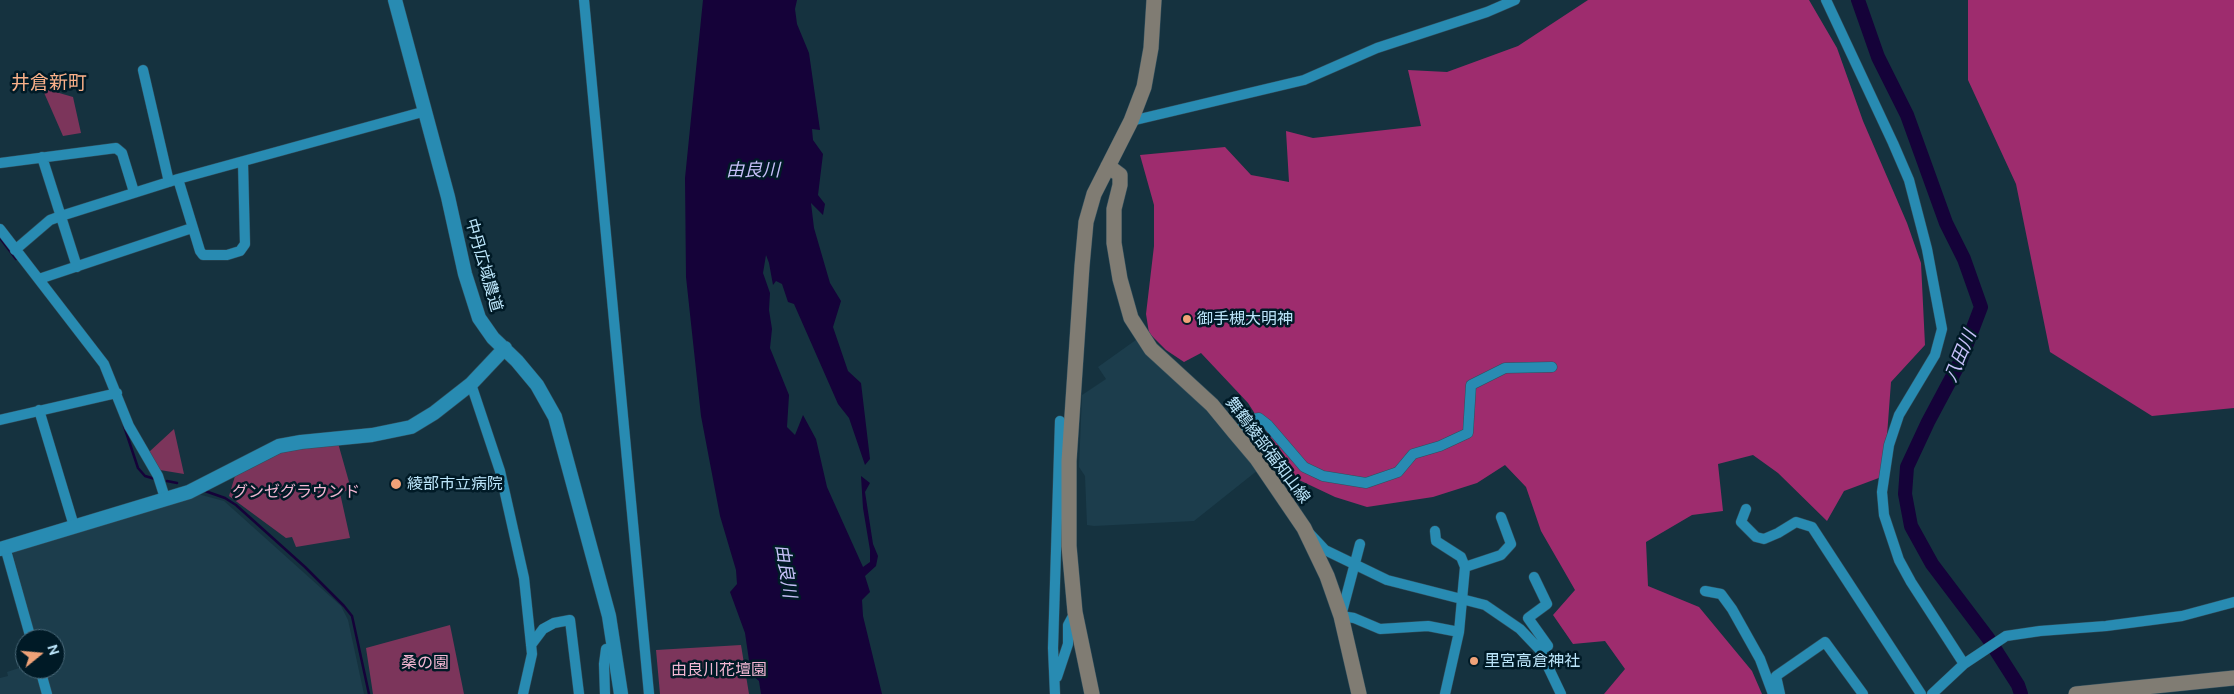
<!DOCTYPE html>
<meta charset="utf-8">
<style>
body{margin:0}
#map{position:relative;width:2234px;height:694px;overflow:hidden;background:#15323f;font-family:Ubuntu,sans-serif}
canvas{display:block}
.north{position:absolute;left:15px;top:629px;width:50px;height:50px;box-sizing:border-box;background:#001a26;border:1px solid #4b6b7b;border-radius:50%;rotate:73deg;font-size:14px;font-weight:700;line-height:20px;text-align:center;color:#bbe5fa}
.north::after{content:'';display:block;margin:auto;width:18px;height:22px;background:#f0a278;clip-path:polygon(50% 0,100% 100%,50% 72%,0 100%)}
</style>
<div id="map">
<canvas width="2234" height="694"></canvas>
<div class="north">N</div>
</div>
<script>
const c = document.querySelector('canvas').getContext('2d');
c.lineJoin = 'round';
function paint(path, color) { c.fillStyle = color; c.fill(path, 'evenodd'); }
const toPath = rows => new Path2D(rows.map(r => 'M' + r).join(''));
function stroke(path, color, width, dash) { c.strokeStyle = color; c.lineWidth = width; c.lineCap = dash ? 'butt' : 'round'; c.setLineDash(dash || []); c.stroke(path); }
function drawText(font, color, halo, rows, align = 'center') {
  c.font = font + ' Ubuntu,"Noto Sans JP",sans-serif'; c.lineWidth = 5; c.setLineDash([]); c.textBaseline = 'middle'; c.strokeStyle = halo; c.fillStyle = color; for (const [text, x, y, turn = 0] of rows) {
    c.save(); c.translate(x, y); c.rotate((+turn || 0) * Math.PI / 180); c.textAlign = isNaN(turn) ? turn : align; if (halo) c.strokeText(text, 0, 0); c.fillText(text, 0, 0); c.restore();
  }
}
const built = toPath([
 [1140,337,1207,404,1258,470,1194,521,1094,526,1087,525,1085,476,1079,467,1082,395,1106,379,1098,367],
 [194,493,224,501,341,606,348,620,364,694,52,694,45,669,55,669,55,639,36,639,12,551],
 [25,666,25,669,35,669,43,694,0,694,0,678,8,676,7,672]
]);
const green = toPath([
 [42,88,73,97,81,133,63,136],
 [174,429,184,474,160,470,149,452],
 [338,443,351,489,340,493,350,538,296,547,292,537,286,538,229,496,235,476,268,456,293,448],
 [450,625,464,694,373,694,366,648],
 [741,645,749,694,660,694,656,650]
]);
const forest = toPath([
 [1588,0,1809,0,1837,48,1863,121,1907,223,1921,263,1925,345,1891,382,1884,476,1844,491,1827,521,1778,473,1753,455,1718,464,1723,511,1692,515,1646,542,1648,586,1699,607,1752,671,1762,694,1604,694,1625,669,1605,641,1573,644,1553,615,1575,590,1541,531,1526,487,1505,465,1477,483,1433,497,1367,507,1335,497,1297,479,1248,403,1201,353,1184,362,1166,350,1149,333,1146,314,1154,246,1154,205,1140,155,1225,147,1251,175,1289,182,1286,131,1313,138,1421,126,1408,70,1447,72,1518,46],
 [1968,0,2234,0,2234,408,2152,416,2050,352,2016,184,1968,80]
]);
const water = toPath([
 [703,0,797,0,795,9,797,24,809,53,820,130,812,129,813,140,823,154,818,195,825,204,823,215,811,203,814,228,830,283,841,301,833,327,848,371,861,383,870,459,865,465,849,418,838,404,794,304,788,302,782,284,776,281,773,285,769,263,766,255,763,273,770,293,769,310,772,329,770,348,789,395,787,427,795,435,803,415,816,439,827,487,863,567,870,562,870,550,863,508,861,476,870,483,865,492,873,544,878,556,876,566,865,576,870,592,862,600,863,616,882,694,761,694,759,681,751,674,745,633,730,592,737,584,736,570,720,516,701,416,686,277,685,178]
]);
const stream = toPath([
 [0,238,16,259],
 [124,426,138,468,145,476,155,479],
 [167,481,177,483],
 [205,491,225,498,236,505,305,567,344,606,352,616,369,694]
]);
const river = toPath([
 [1858,0,1878,57,1907,115,1946,223,1964,259,1981,307,1960,362,1928,422,1907,467,1905,494,1911,526,1932,564,1988,638,2018,685,2021,694]
]);
const street = toPath([
 [584,0,649,694],
 [1826,0,1893,143,1909,180,1927,249,1942,329,1935,355,1899,415,1889,445,1882,492,1884,515,1899,560,1911,582,1964,664],
 [143,70,169,182],
 [1131,121,1304,80,1377,48,1487,12,1515,0],
 [42,157,77,267],
 [0,163,116,148,122,153,134,192],
 [178,179,200,251,203,255,227,255,240,251,245,244,243,162],
 [0,229,104,364,129,426,158,476,165,498],
 [15,250,50,220,61,216,178,179,426,111],
 [39,279,192,228],
 [471,384,500,471,524,578,532,654,523,694],
 [39,410,74,526],
 [0,420,117,393],
 [1235,433,1252,419,1259,418,1268,425,1304,467,1323,476,1366,483,1398,472,1413,454,1440,446,1468,433,1471,385,1505,368,1552,367],
 [1746,509,1741,522,1756,537,1764,539,1778,533,1796,522,1812,527,1921,694],
 [1435,531,1436,541,1461,557,1465,567,1459,632,1445,694],
 [1310,534,1325,550,1387,580,1485,605,1520,629,1540,650,1561,694],
 [1360,544,1341,616,1354,618,1380,629,1428,626,1459,632],
 [5,547,31,639],
 [1465,567,1501,555,1511,544,1501,517],
 [1534,577,1547,604,1528,618,1548,646,1540,650],
 [1705,591,1721,594,1732,609,1760,659,1773,694],
 [531,645,543,629,554,623,570,620,579,694],
 [40,669,47,694],
 [1057,677,1068,644,1068,625,1075,612],
 [605,694,604,664,606,649],
 [1055,694,1053,648,1060,421],
 [1780,694,1776,676,1825,642,1863,694],
 [1932,694,1964,664,2006,636,2040,631,2106,626,2182,616,2234,602]
]);
const secondary = toPath([
 [395,0,448,197,465,274,479,318,493,338,517,361,537,385,555,417,609,616,621,694],
 [0,549,189,492,279,446,301,442,372,435,411,427,434,413,471,384,505,348]
]);
const primary = toPath([
 [1108,166,1120,175,1120,185,1114,209,1114,243,1120,279,1131,318,1151,349,1212,405,1235,433,1257,459,1304,528,1327,576,1341,616,1359,694],
 [1092,694,1075,612,1069,546,1069,461,1082,266,1086,222,1094,194,1131,121,1144,87,1151,48,1154,0],
 [2076,694,2234,678]
]);
const markers = [
 [1187,319,5,"#f0a278"],
 [396,484,6,"#f0a278"],
 [1474,661,5,"#f0a278"]
];
const streetNames = [
 ["中丹広域農道",484,265,74],
 ["舞鶴綾部福知山線",1268,450,53]
];
const poiNames = [
 ["御手槻大明神",1197,319],
 ["綾部市立病院",407,484],
 ["里宮高倉神社",1484,661]
];
const parkNames = [
 ["グンゼグラウンド",296,492],
 ["桑の園",425,663],
 ["由良川花壇園",719,670]
];
const waterNames = [
 ["由良川",753,170],
 ["八田川",1960,356,-67],
 ["由良川",786,571,81]
];
const quarterNames = [
 ["井倉新町",49,83]
];
paint(built, '#1c3d4c');
paint(green, '#7c355b');
paint(forest, '#9e2c6e');
paint(water, '#150239');
stroke(stream, '#150239', 2.5);
stroke(river, '#150239', 14);
stroke(street, '#314f5d', 11);
stroke(secondary, '#314f5d', 15);
stroke(primary, '#314f5d', 16);
stroke(street, '#288bb2', 10);
stroke(secondary, '#288bb2', 14);
stroke(primary, '#807c73', 15);
for (const [x, y, r, color] of markers) { const dot = new Path2D(); dot.arc(x, y, r, 0, 2 * Math.PI); c.fillStyle = color; c.fill(dot); stroke(dot, '#001a26', 2); }
drawText('16px', '#bbe5fa', '#001a26', streetNames);
drawText('16px', '#bbe5fa', '#001a26', poiNames, 'left');
drawText('16px', '#f3b7d3', '#001a26', parkNames);
drawText('italic 18px', '#c6c0f8', '#001a26', waterNames);
drawText('19px', '#f9b089', '#001a26', quarterNames);
</script>
